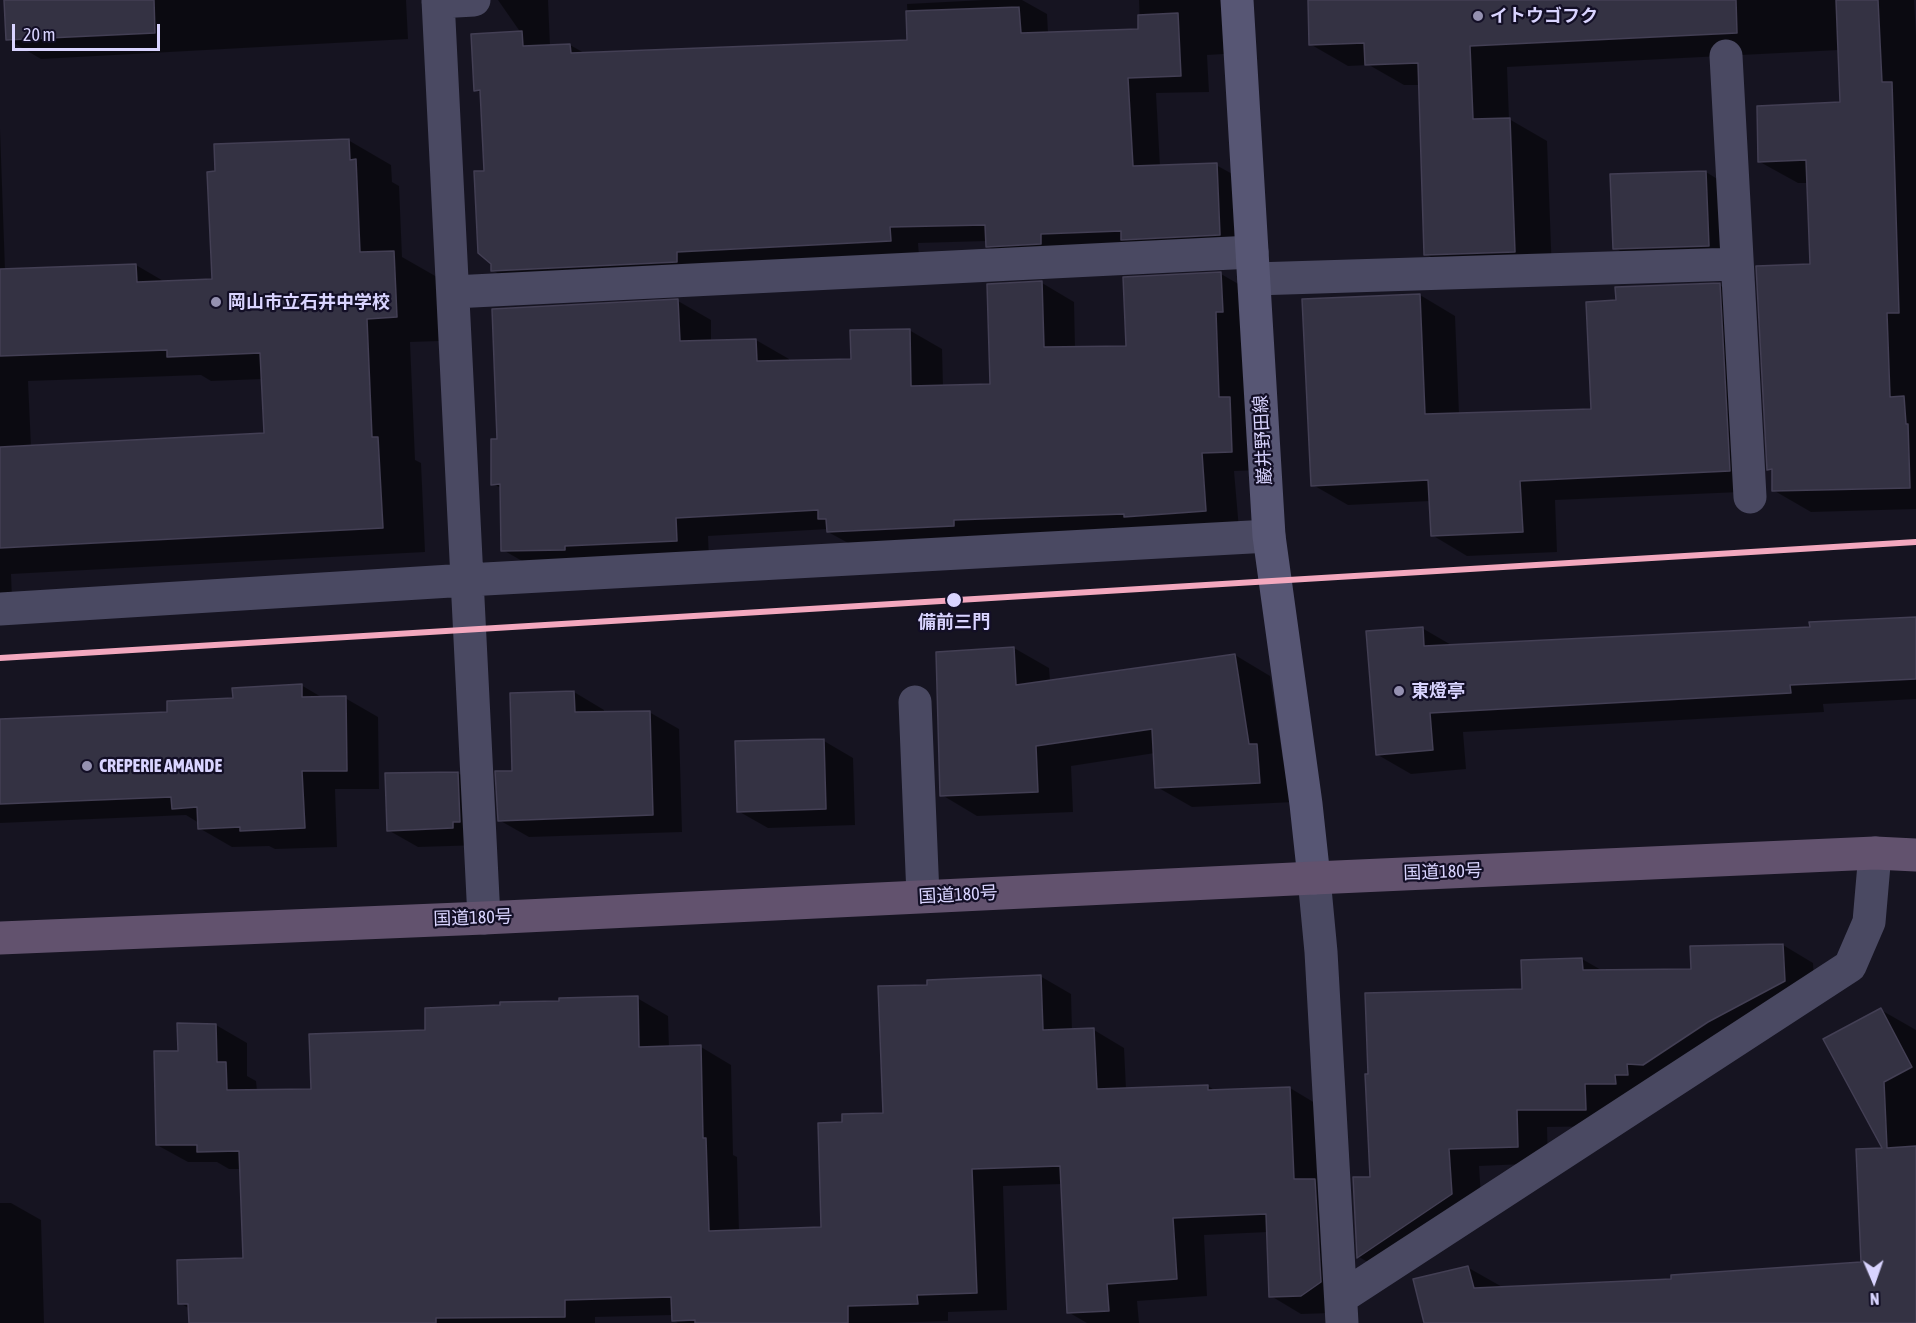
<!DOCTYPE html>
<meta charset="utf-8">
<style>
body{margin:0}
#map{position:relative;width:1916px;height:1323px;overflow:hidden;background:#161421;font-family:"Asap Condensed",sans-serif}
canvas{display:block}
.north{position:absolute;left:1844px;top:1251px;width:60px;height:60px;-webkit-text-stroke:4px #130f26;paint-order:stroke;rotate:178deg;font-size:16px;font-weight:700;line-height:24px;text-align:center;color:#d9d4ff}
.north::after{content:'';display:block;margin:auto;width:21px;height:27px;background:#d9d4ff;clip-path:polygon(50% 0,100% 100%,50% 72%,0 100%)}
.scale{position:absolute;left:12px;top:24px;width:148px;height:27px;box-sizing:border-box;border:3px solid #d9d4ff;border-top:0;padding-left:8px;font-size:18px;line-height:21px;white-space:nowrap;color:#d9d4ff;-webkit-text-stroke:4px #130f26;paint-order:stroke}
</style>
<div id="map">
<canvas width="1916" height="1323"></canvas>
<div class="north">N</div>
<div class="scale">20 m</div>
</div>
<script>
const c = document.querySelector('canvas').getContext('2d');
c.lineJoin = 'round';
function paint(path, color) { c.fillStyle = color; c.fill(path, 'evenodd'); }
const toPath = rows => new Path2D(rows.map(r => 'M' + r).join(''));
function stroke(path, color, width, dash) { c.strokeStyle = color; c.lineWidth = width; c.lineCap = dash ? 'butt' : 'round'; c.setLineDash(dash || []); c.stroke(path); }
function drawText(font, color, halo, rows, align = 'center') {
  c.font = font + ' "Asap Condensed","Noto Sans JP",sans-serif'; c.lineWidth = 4.5; c.setLineDash([]); c.textBaseline = 'middle'; c.strokeStyle = halo; c.fillStyle = color; for (const [text, x, y, turn = 0] of rows) {
    c.save(); c.translate(x, y); c.rotate((+turn || 0) * Math.PI / 180); c.textAlign = isNaN(turn) ? turn : align; if (halo) c.strokeText(text, 0, 0); c.fillText(text, 0, 0); c.restore();
  }
}
const shadow = toPath([
 [5,0,406,0,408,39,41,59,7,39],
 [498,0,548,0,550,46,570,45,586,54,909,41,907,4,984,0,1022,0,1047,14,1048,33,1140,30,1139,0,1221,0,1224,54,1207,55,1209,92,1156,93,1160,167,1216,165,1245,181,1248,251,1016,262,987,246,987,241,918,243,919,256,521,287,492,270,482,93,476,90,521,33],
 [1309,0,1914,0,1916,35,1916,509,1811,512,1773,490,1773,471,1769,469,1811,266,1809,183,1798,183,1760,162,1841,104,1839,50,1507,67,1509,119,1547,141,1552,273,1463,276,1426,254,1420,85,1404,85,1369,65,1348,66,1310,44],
 [0,129,5,270,136,265,165,282,214,281,348,140,391,165,392,182,399,186,402,257,437,277,440,341,410,342,415,460,421,463,425,552,11,574,12,599,0,599],
 [201,375,211,381,263,379,265,435,31,447,28,381],
 [1706,172,1735,190,1738,262,1644,265,1615,248],
 [1221,274,1254,293,1264,470,1234,471,1239,529,861,550,828,532,828,529,708,536,709,559,536,569,503,550,501,488,493,484,498,440,678,301,711,320,711,341,756,340,789,359,789,362,853,360,909,330,942,349,943,387,991,385,1042,283,1074,302,1075,348,1128,347],
 [1719,285,1754,305,1764,491,1555,500,1557,552,1467,556,1432,535,1430,501,1348,505,1313,485,1420,295,1455,316,1459,414,1592,410,1617,302],
 [1916,619,1916,699,1823,704,1824,712,1463,732,1466,769,1411,774,1378,755,1422,628,1453,646,1811,628],
 [1014,648,1049,668,1050,681,1235,655,1270,676,1283,760,1292,766,1294,802,1192,807,1157,787,1155,753,1071,766,1073,812,977,816,942,795],
 [301,685,323,698,345,698,378,717,379,789,335,789,337,847,275,849,269,846,232,847,199,828,199,823,186,815,0,823,0,721,169,714],
 [574,692,604,710,604,713,649,712,679,729,682,832,529,837,499,820,513,773,511,695],
 [824,741,853,758,855,825,768,828,738,811],
 [458,773,487,791,482,845,418,847,388,830],
 [1783,945,1813,963,1815,999,1616,1126,1547,1127,1548,1163,1479,1166,1482,1212,1389,1274,1359,1257,1372,1178,1523,991,1582,959,1603,971,1692,970],
 [1040,976,1071,994,1072,1031,1094,1030,1124,1048,1126,1089,1208,1086,1216,1091,1290,1088,1320,1106,1332,1313,1301,1314,1271,1296,1268,1232,1204,1235,1207,1296,1137,1301,1139,1323,1087,1323,1068,1312,1062,1184,1003,1186,1007,1310,948,1312,948,1321,890,1323,678,1323,673,1320,673,1315,595,1317,595,1323,190,1323,190,1309,180,1303,245,1260,241,1169,229,1169,217,1162,188,1162,157,1145,179,1052,216,1025,247,1043,247,1076,256,1081,257,1091,312,1090,427,1032,637,998,668,1016,669,1048,701,1047,731,1065,733,1155,737,1157,739,1232,823,1229,844,1124,885,1114,929,986],
 [1881,1010,1916,1030,1916,1323,1425,1323,1467,1267,1504,1288,1673,1281,1863,1263,1884,1149],
 [0,1203,11,1203,41,1220,44,1323,0,1323]
]);
const building = toPath([
 [4,0,154,0,155,33,6,40,4,0],
 [1308,0,1736,0,1737,33,1470,46,1473,119,1510,118,1515,252,1424,255,1418,63,1365,65,1364,43,1309,45,1308,0],
 [1836,0,1878,0,1882,82,1892,82,1899,313,1887,313,1890,397,1904,396,1906,424,1908,424,1910,488,1772,491,1772,469,1767,470,1756,266,1810,264,1806,160,1758,162,1757,106,1840,102,1836,0],
 [1019,7,1021,33,1138,29,1138,15,1178,13,1181,76,1128,78,1133,166,1217,163,1220,235,1121,240,1121,231,1041,234,1041,244,986,247,985,225,890,227,891,241,677,252,677,262,491,271,491,264,478,253,474,171,484,171,480,90,474,91,471,34,522,31,523,46,570,44,571,53,907,40,906,11,1019,7],
 [349,139,350,160,356,159,360,252,394,251,397,317,367,319,372,437,378,437,383,528,0,548,0,447,264,433,260,353,167,357,167,350,0,356,0,269,136,264,137,282,212,279,207,172,215,171,214,144,349,139],
 [1706,171,1709,246,1613,249,1610,174,1706,171],
 [1221,272,1223,312,1216,312,1219,397,1230,397,1232,452,1202,453,1206,511,1124,517,1124,514,954,520,954,526,827,532,826,519,818,519,818,510,676,518,677,541,565,546,565,550,501,551,500,484,491,485,491,439,497,439,492,309,678,299,680,341,756,339,757,361,851,359,850,330,910,329,911,386,990,384,987,284,1042,281,1044,347,1126,346,1123,277,1221,272],
 [1720,283,1730,471,1520,481,1523,532,1431,536,1428,480,1311,486,1302,299,1420,294,1425,414,1591,409,1586,302,1616,300,1615,287,1720,283],
 [1916,617,1916,679,1790,685,1791,693,1430,713,1433,750,1376,755,1366,631,1423,627,1424,646,1810,627,1809,622,1916,617],
 [1014,647,1016,685,1235,654,1249,744,1257,744,1260,783,1155,788,1152,729,1036,746,1038,792,940,796,936,652,1014,647],
 [302,684,302,697,346,696,347,771,302,771,305,828,240,831,240,827,198,829,197,807,172,809,171,797,0,804,0,719,167,712,167,701,233,698,232,688,302,684],
 [574,691,575,712,650,711,653,815,498,821,495,771,512,771,510,693,574,691],
 [824,739,826,809,737,812,735,741,824,739],
 [458,772,460,822,453,822,453,828,387,831,385,773,458,772],
 [1783,944,1785,981,1708,1022,1643,1065,1627,1064,1628,1075,1615,1075,1616,1084,1585,1084,1586,1110,1517,1110,1518,1147,1449,1149,1452,1194,1357,1258,1353,1177,1370,1177,1365,1074,1368,1074,1365,993,1522,989,1521,960,1582,958,1583,970,1691,969,1690,946,1783,944],
 [1041,975,1043,1030,1094,1028,1097,1089,1208,1085,1208,1090,1290,1087,1294,1179,1315,1179,1321,1282,1301,1296,1269,1297,1266,1214,1173,1218,1177,1279,1107,1284,1109,1311,1067,1313,1060,1166,972,1169,977,1293,917,1295,918,1304,848,1306,848,1323,695,1323,695,1320,672,1321,671,1297,565,1300,565,1317,436,1318,436,1323,189,1323,188,1304,178,1304,177,1260,243,1258,239,1151,197,1152,197,1145,156,1145,154,1051,178,1051,177,1023,216,1024,217,1062,226,1062,227,1090,311,1089,309,1034,425,1030,425,1008,500,1005,500,1002,559,1001,559,998,638,996,639,1047,701,1045,703,1138,706,1138,709,1231,821,1227,818,1123,842,1122,842,1114,883,1113,878,986,927,985,927,980,1041,975],
 [1881,1008,1912,1067,1884,1082,1887,1148,1916,1146,1916,1323,1424,1323,1413,1279,1468,1266,1474,1288,1671,1279,1671,1275,1861,1262,1856,1149,1882,1148,1823,1039,1881,1008]
]);
const minor = toPath([
 [438,0,484,918],
 [438,2,474,0],
 [1726,56,1750,497],
 [1254,279,1737,264],
 [453,292,1252,252],
 [0,609,467,580,1269,536],
 [915,702,923,896],
 [1314,878,1321,952,1342,1323],
 [1342,1297,1850,966,1869,922,1875,853]
]);
const secondary = toPath([
 [1237,0,1269,536,1306,804,1314,878]
]);
const trunk = toPath([
 [0,938,484,918,1314,878,1875,853,1916,855]
]);
const rail1 = toPath([
 [0,658,1916,542]
]);
const markers = [
 [1478,16,6,"#9591b1"],
 [216,302,6,"#9591b1"],
 [954,600,8,"#d9d4ff"],
 [1399,691,6,"#9591b1"],
 [87,766,6,"#9591b1"]
];
const poiNames = [
 ["イトウゴフク",1490,16],
 ["岡山市立石井中学校",228,302],
 ["東燈亭",1411,691],
 ["CREPERIE AMANDE",99,766]
];
const streetNames = [
 ["巌井野田線",1263,440,-93],
 ["国道180号",1443,872,-2],
 ["国道180号",958,895,-3],
 ["国道180号",473,918,-2]
];
const stopNames = [
 ["備前三門",954,622]
];
paint(shadow, '#0007');
paint(building, '#343243');
stroke(building, '#433f54', 1.5);
stroke(minor, '#4a4962', 33);
stroke(secondary, '#575674', 33);
stroke(trunk, '#62526e', 33);
stroke(rail1, '#f3a8be', 6);
for (const [x, y, r, color] of markers) { const dot = new Path2D(); dot.arc(x, y, r, 0, 2 * Math.PI); c.fillStyle = color; c.fill(dot); stroke(dot, '#130f26', 2); }
drawText('bold 18px', '#d9d4ff', '#130f26', poiNames, 'left');
drawText('18px', '#d9d4ff', '#130f26', streetNames);
drawText('bold 18px', '#d9d4ff', '#130f26', stopNames);
</script>
